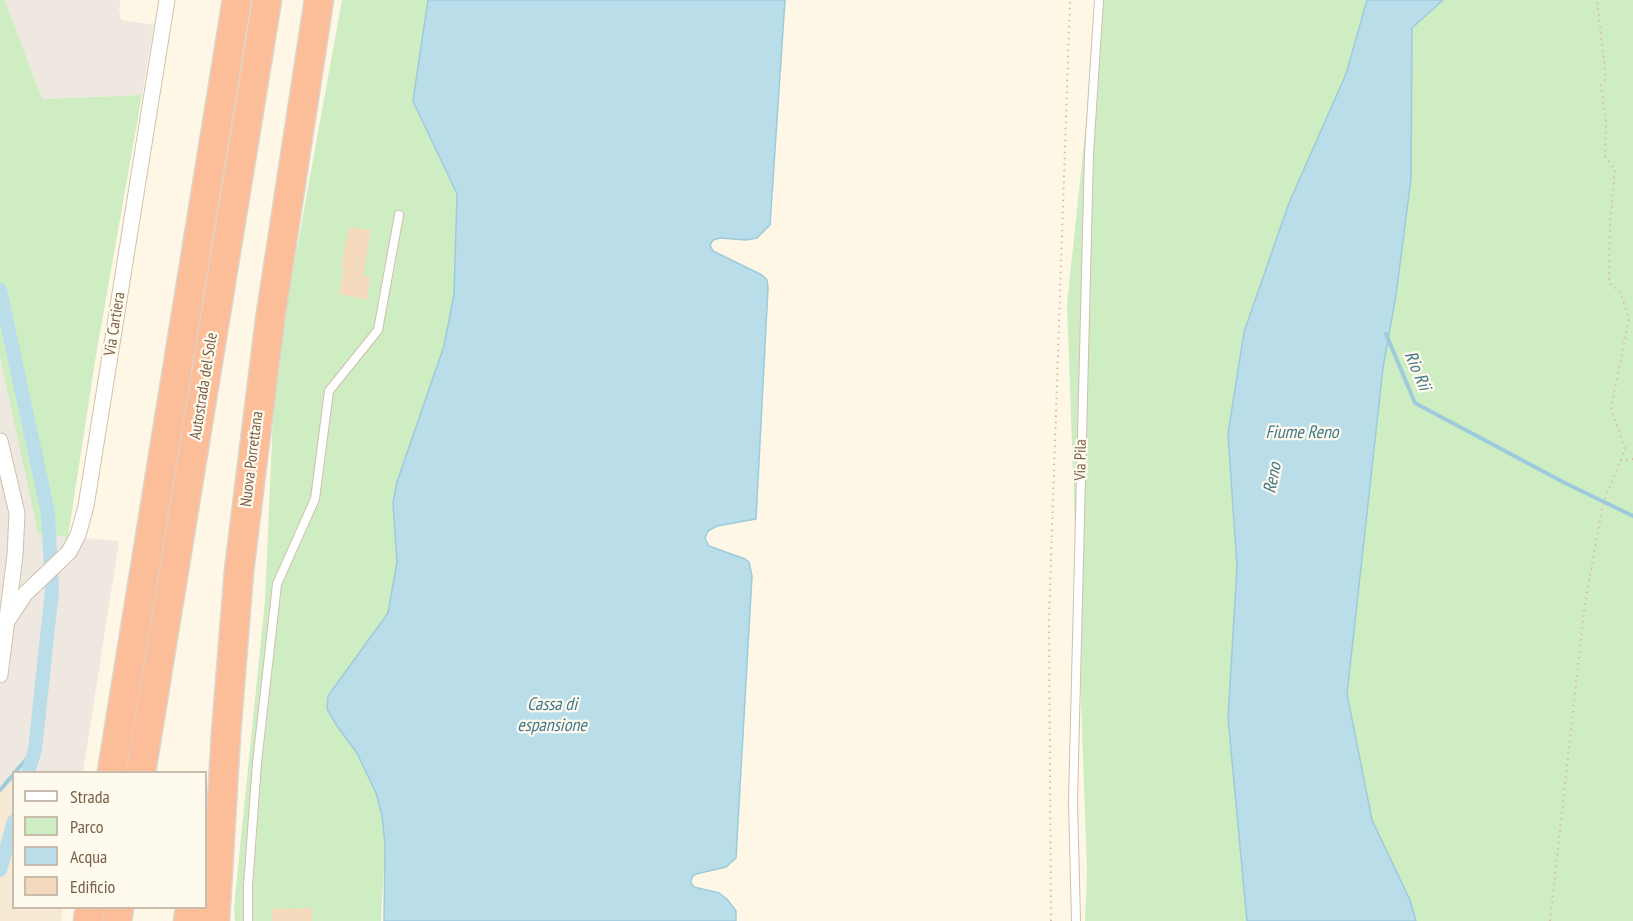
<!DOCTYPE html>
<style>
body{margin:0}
#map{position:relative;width:1633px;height:921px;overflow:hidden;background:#fef7e6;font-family:"PT Sans Narrow",sans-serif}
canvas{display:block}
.legend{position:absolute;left:12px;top:771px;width:195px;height:138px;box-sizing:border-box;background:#fffaee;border:2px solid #c9bcac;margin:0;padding:8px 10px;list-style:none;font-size:18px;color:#795f49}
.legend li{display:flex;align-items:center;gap:12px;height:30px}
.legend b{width:30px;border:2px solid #c9bcac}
</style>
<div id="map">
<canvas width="1633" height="921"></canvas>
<ul class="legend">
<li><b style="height:8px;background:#fff"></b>Strada</li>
<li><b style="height:16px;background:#cfedc3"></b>Parco</li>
<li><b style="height:16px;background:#b9dde9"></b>Acqua</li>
<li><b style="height:16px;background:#f5d9bc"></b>Edificio</li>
</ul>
</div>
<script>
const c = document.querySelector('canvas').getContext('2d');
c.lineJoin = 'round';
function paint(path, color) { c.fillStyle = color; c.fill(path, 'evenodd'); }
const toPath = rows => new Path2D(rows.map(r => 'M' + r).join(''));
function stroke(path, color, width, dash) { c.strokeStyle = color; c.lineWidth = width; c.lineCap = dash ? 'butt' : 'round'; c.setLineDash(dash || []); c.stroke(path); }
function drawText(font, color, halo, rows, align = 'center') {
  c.font = font + ' "PT Sans Narrow",sans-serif'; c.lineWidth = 4.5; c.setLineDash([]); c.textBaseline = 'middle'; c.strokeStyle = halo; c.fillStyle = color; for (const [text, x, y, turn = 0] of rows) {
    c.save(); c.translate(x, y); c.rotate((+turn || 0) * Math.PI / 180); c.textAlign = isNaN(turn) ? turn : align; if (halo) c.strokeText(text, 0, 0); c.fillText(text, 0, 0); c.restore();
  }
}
const residential = toPath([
 [0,783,13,785,14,908,63,908,61,921,0,921]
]);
const industrial = toPath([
 [5,0,121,0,119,8,121,20,154,25,142,95,42,99],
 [0,358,38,534,119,541,83,772,14,772,13,785,0,783]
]);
const green = toPath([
 [0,0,5,0,42,99,142,95,96,355,68,537,38,534,0,358],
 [342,0,428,0,413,101,457,194,454,294,444,346,397,482,393,503,397,562,388,613,328,696,337,726,357,753,368,773,376,793,382,814,385,845,381,921,235,921,234,907,265,600,275,369],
 [1099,0,1633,0,1633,921,1085,921,1087,871,1067,304]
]);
const water = toPath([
 [428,0,785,0,770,225,757,238,746,240,720,238,713,240,710,245,713,251,762,275,767,280,768,288,756,519,717,526,708,531,705,538,709,546,745,559,749,562,752,576,736,858,726,867,696,874,692,877,691,883,694,887,719,893,727,899,736,911,736,921,384,921,385,845,382,815,376,793,357,753,337,726,327,709,328,696,388,613,397,562,393,503,397,482,444,346,454,294,457,194,413,101,428,0],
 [1367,0,1443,0,1412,28,1411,179,1396,295,1383,368,1347,694,1372,820,1410,900,1416,921,1247,921,1228,718,1237,566,1228,434,1244,332,1289,203,1346,74,1367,0]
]);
const stream = toPath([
 [1386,334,1415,403,1565,483,1633,516],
 [15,772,35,750],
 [0,790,14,774]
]);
const canal = toPath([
 [0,290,48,513,52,590,35,750,28,772],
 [0,870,14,821]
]);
const building = toPath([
 [349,227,371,230,363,276,370,277,367,300,339,294,344,267,341,267],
 [312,908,312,921,272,921,272,909]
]);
const path = toPath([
 [1620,460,1633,459],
 [1051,921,1049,618,1070,0],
 [1550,921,1585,603,1603,504,1625,449,1611,408,1629,319,1620,291,1609,283,1610,224,1615,170,1605,156,1606,122,1601,85,1606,78,1597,0]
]);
const lane = toPath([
 [248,921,248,886,257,763,277,584,315,499,329,391,378,330,399,215],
 [1076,921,1073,801,1089,153,1099,0]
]);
const street = toPath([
 [0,441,17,513,15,555,0,675],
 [6,623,25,594,69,552,78,535,86,506,167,0]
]);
const highway = toPath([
 [112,772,237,0],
 [141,772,267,0],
 [88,921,90,908],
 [117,921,119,908],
 [188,921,190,908],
 [215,921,226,734,239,571,270,320,319,0]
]);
const streetNames = [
 ["Via Cartiera",115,324,-81],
 ["Autostrada del Sole",204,386,-81],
 ["Nuova Porrettana",252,459,-83],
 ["Via Pila",1081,460,-89]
];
const waterNames = [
 ["Rio Rii",1417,371,67],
 ["Fiume Reno",1302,433],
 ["Reno",1273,478,-79],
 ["Cassa di",552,705],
 ["espansione",552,726]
];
paint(residential, '#f6ead4');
paint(industrial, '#eee8e0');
paint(green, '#cfedc3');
paint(water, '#b9dde9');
stroke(water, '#9ecbdb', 1.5);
stroke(stream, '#9ecbdb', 4);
stroke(canal, '#b9dde9', 14);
paint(building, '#f5d9bc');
stroke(lane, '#d0c0ab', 10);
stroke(street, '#d0c0ab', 17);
stroke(highway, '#dcd5d0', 31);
stroke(path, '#dabc9e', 2, [1.5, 4.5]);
stroke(lane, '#fff', 8);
stroke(street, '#fff', 15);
stroke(highway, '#fbbe99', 28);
drawText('16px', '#795f49', '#fffaee', streetNames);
drawText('italic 18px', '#41798e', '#fffaee', waterNames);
</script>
